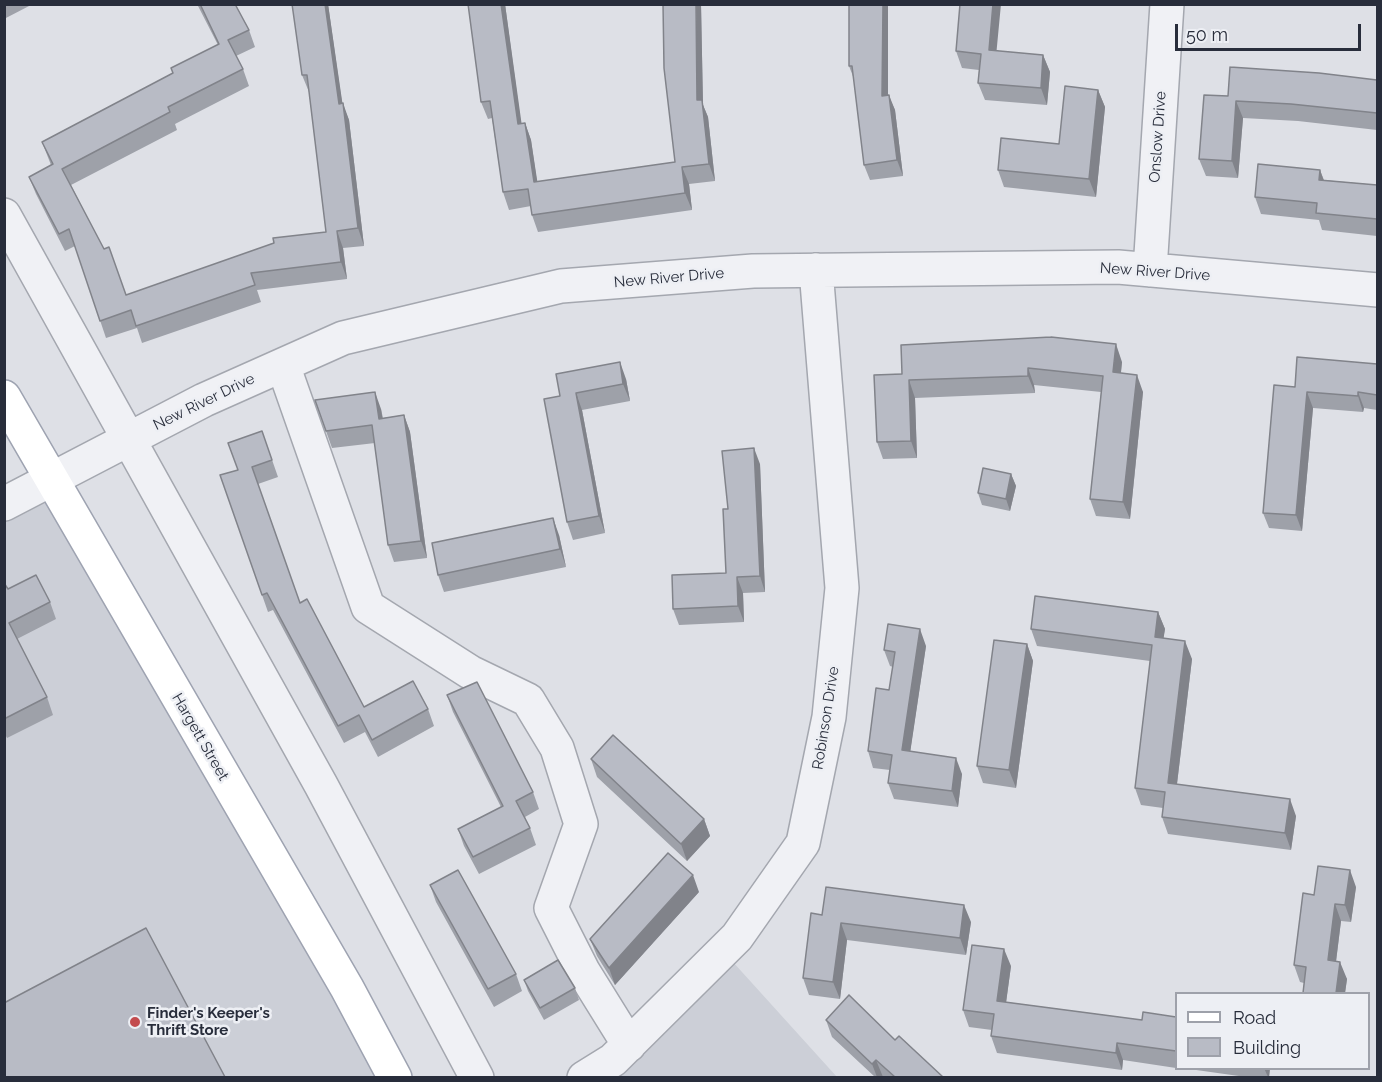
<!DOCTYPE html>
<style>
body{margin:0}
#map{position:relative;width:1382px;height:1082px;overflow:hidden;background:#dee0e6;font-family:Raleway,sans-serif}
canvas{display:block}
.frame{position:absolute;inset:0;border:6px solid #282d3b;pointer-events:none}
.legend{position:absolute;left:1175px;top:992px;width:195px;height:78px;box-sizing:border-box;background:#edeff4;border:2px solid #9ea1aa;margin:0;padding:8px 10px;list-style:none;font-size:18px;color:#282d3b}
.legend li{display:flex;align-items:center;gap:12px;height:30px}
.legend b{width:30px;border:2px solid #9ea1aa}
.scale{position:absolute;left:1175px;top:24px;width:186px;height:27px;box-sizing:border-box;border:3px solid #282d3b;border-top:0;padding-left:8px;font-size:18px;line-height:21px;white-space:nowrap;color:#282d3b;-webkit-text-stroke:4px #edeff4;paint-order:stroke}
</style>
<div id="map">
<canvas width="1382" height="1082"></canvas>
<div class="frame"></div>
<ul class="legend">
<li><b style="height:8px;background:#fff"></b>Road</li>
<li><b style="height:16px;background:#b8bbc5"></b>Building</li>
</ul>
<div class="scale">50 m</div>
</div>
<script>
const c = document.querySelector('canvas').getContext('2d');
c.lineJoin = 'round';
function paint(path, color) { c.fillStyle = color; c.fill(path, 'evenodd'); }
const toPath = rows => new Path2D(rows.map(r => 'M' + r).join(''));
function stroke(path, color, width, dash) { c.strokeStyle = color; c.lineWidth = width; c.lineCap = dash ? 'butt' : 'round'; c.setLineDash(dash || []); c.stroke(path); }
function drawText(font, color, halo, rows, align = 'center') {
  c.font = font + ' Raleway,sans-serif'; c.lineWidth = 5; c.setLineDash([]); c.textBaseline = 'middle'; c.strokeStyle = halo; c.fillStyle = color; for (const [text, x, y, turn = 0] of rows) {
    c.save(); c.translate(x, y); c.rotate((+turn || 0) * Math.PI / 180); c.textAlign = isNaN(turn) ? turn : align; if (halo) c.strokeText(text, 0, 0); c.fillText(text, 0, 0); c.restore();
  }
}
const built = toPath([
 [51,481,393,1077,5,1078,5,504],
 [723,951,837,1077,584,1078]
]);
const minor = toPath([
 [4,215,321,785,477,1078],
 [1150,270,1167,4],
 [283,365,368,607,470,672,528,700,557,748,581,824,551,908,583,971,629,1045],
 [4,504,204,400,343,338,561,286,753,271,1118,267,1378,290],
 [584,1078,613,1060,737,937,803,843,829,717,842,588,816,270]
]);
const major = toPath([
 [4,397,347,988,395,1078]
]);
const wall = toPath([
 [4,4,31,4,31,5,4,19],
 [197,4,235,4,249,30,255,47,236,56,243,69,249,86,175,124,177,130,71,185,126,295,326,232,309,92,302,75,328,4,342,103,349,120,364,246,343,248,347,279,257,290,261,302,142,343,137,328,106,338,75,246,65,251,36,194,29,177,51,165,42,142,173,73,171,68,218,45],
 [468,4,505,4,521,124,525,123,531,140,537,182,675,162,701,4,703,105,708,117,715,181,689,184,692,210,538,232,532,215,531,206,509,210,503,192,492,118,488,119,481,102],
 [849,4,888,4,888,95,895,110,903,176,870,180,864,165,854,79,849,66],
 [956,51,997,51,1043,55,1050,72,1047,105,985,100,978,83,979,70,962,68],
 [1377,80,1377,130,1298,121,1243,118,1238,178,1206,176,1199,159,1228,96],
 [1098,90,1105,107,1096,197,1004,187,998,170,1059,144],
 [1320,170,1324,180,1377,185,1377,236,1322,230,1319,220,1261,214,1255,197],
 [1122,362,1121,373,1143,392,1130,519,1096,516,1090,499,1101,392,1034,385,1035,393,915,398,917,458,883,459,877,442,874,375],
 [1377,364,1377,410,1364,408,1363,412,1313,408,1302,531,1269,528,1263,513,1295,387],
 [626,379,630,401,582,410,605,533,573,540,567,522,560,396],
 [315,400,381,409,383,418,404,415,410,432,427,558,394,562,388,545,375,443,332,448],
 [262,431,278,477,258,484,300,603,364,707,428,709,434,726,378,757,365,732,344,743,273,610,268,612,220,475,238,470],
 [760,464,765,592,743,593,744,622,679,625,673,609,726,573,728,509],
 [1011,474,1016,486,1010,511,982,505,978,493],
 [559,535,566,567,444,592,438,575],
 [4,583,8,589,50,602,56,619,17,639,47,697,53,715,7,738,4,732],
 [1158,612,1165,629,1163,639,1192,659,1177,784,1296,816,1291,850,1168,834,1162,817,1163,808,1141,805,1135,788,1150,661,1037,646,1031,629],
 [1027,644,1033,661,1016,788,983,783,977,766],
 [926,646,910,752,962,774,958,807,894,799,888,783,890,770,873,768,868,751,889,690,893,667,890,666,884,650],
 [447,695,533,792,539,809,525,817,530,828,536,845,479,874,464,846,458,829,501,807,453,712],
 [591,759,704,819,710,836,687,861,597,777],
 [430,885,516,974,522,991,494,1007,436,902],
 [1356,887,1351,922,1341,921,1336,962,1347,979,1345,993,1303,993,1304,983,1300,982,1294,965,1314,895],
 [699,892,615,985,597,956,590,939],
 [822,915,971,922,966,955,847,940,840,999,809,995,803,978],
 [1011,966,1006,1002,1142,1020,1176,1017,1176,1068,1123,1060,1122,1070,997,1053,991,1036,992,1030,969,1027,963,1010],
 [524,980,575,988,579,1000,544,1020,528,991],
 [826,1020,895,1040,943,1077,875,1077,832,1037],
 [1182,1068,1270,1068,1269,1077,1246,1077]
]);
const shadedWall = toPath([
 [325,4,328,4,344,114,343,103,349,120,364,246,358,228,339,104],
 [501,4,505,4,524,141,518,124],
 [696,4,701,4,703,105,708,117,715,181,709,164,697,100],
 [883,4,888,4,888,111,882,96],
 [993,4,1001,4,995,67,989,50],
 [1043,55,1050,72,1047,105,1041,88],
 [1098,90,1105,107,1096,197,1089,179],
 [889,95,895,110,903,176,897,160],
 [1236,101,1243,118,1238,178,1232,161],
 [525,123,531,140,540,199,534,182],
 [682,167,689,184,692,210,685,193],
 [1320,170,1326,187,1319,180],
 [337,231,343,248,347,279,341,262],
 [1116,344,1122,362,1119,389,1113,372],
 [620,362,626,379,630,401,623,384],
 [1028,368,1034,385,1035,393,1028,376],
 [1137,375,1143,392,1130,519,1123,502],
 [909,380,915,398,917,458,911,441],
 [375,392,381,409,385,436,379,419],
 [1307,392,1313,408,1302,531,1296,515],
 [1358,392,1364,408,1363,412,1358,396],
 [576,393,582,410,605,533,599,516],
 [404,415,410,432,427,558,421,541],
 [754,448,760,464,765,592,760,576],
 [1011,474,1016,486,1010,511,1006,499],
 [553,518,559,535,566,567,560,549],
 [737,577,743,593,744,622,738,606],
 [1158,612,1165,629,1161,655,1155,637],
 [920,629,926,646,908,767,902,750],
 [1185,641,1192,659,1175,800,1168,783],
 [1027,644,1033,661,1016,788,1009,770],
 [956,758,962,774,958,807,952,791],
 [1290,799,1296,816,1291,850,1285,833],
 [704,819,710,836,687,861,681,844],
 [1350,870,1356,887,1351,922,1345,905],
 [693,875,699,892,615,985,609,968],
 [1335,904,1341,921,1334,977,1328,960],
 [964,905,971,922,966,955,960,938],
 [841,923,847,940,840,999,833,982],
 [1004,949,1011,966,1004,1018,997,1001],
 [1340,962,1347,979,1345,993,1336,993],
 [1117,1043,1123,1060,1122,1070,1116,1053],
 [876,1060,883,1077,877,1077,872,1064],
 [1264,1068,1270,1068,1269,1077,1268,1077]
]);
const building = toPath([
 [200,4,235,4,249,30,228,40,243,69,168,107,170,112,62,169,104,249,109,247,126,295,274,243,273,238,326,232,307,75,302,75,292,4,325,4,339,104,343,103,358,228,337,231,341,262,251,273,255,285,136,326,131,310,100,321,69,229,59,234,29,177,53,164,42,142,173,73,171,68,219,44,200,4],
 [468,4,501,4,518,124,525,123,534,182,675,162,664,68,663,4,696,4,697,100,702,100,709,164,682,167,685,193,532,215,528,189,503,192,490,101,481,102,468,4],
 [849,4,883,4,882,96,889,95,897,160,864,165,852,66,849,66,849,4],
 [960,4,993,4,989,50,1043,55,1041,88,978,83,981,54,956,51,960,4],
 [1230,67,1319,73,1377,80,1377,113,1291,104,1236,101,1232,161,1199,159,1204,95,1228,96,1230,67],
 [1065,86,1098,90,1089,179,998,170,1001,138,1059,144,1065,86],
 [1258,164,1320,170,1319,180,1377,185,1377,219,1316,213,1317,203,1255,197,1258,164],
 [1051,337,1116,344,1113,372,1137,375,1123,502,1090,499,1103,376,1028,368,1028,376,909,380,911,441,877,442,874,375,902,374,901,345,1051,337],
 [1297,357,1377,364,1377,395,1358,392,1358,396,1307,392,1296,515,1263,513,1274,385,1295,387,1297,357],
 [620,362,623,384,576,393,599,516,567,522,544,399,560,396,556,374,620,362],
 [375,392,379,419,404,415,421,541,388,545,372,425,326,431,315,400,375,392],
 [262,431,272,460,252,467,300,603,307,599,364,707,413,681,428,709,372,740,359,715,338,726,267,593,262,595,220,475,238,470,228,443,262,431],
 [754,448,760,576,737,577,738,606,673,609,672,575,726,573,723,509,728,509,722,451,754,448],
 [983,468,1011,474,1006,499,978,493,983,468],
 [553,518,560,549,438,575,432,543,553,518],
 [36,575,50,602,9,623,47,697,4,719,4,583,8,589,36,575],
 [1035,596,1158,612,1155,637,1185,641,1168,783,1290,799,1285,833,1162,817,1165,792,1135,788,1152,645,1031,629,1035,596],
 [888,624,920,629,902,750,956,758,952,791,888,783,892,755,868,751,876,688,889,690,895,652,884,650,888,624],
 [994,640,1027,644,1009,770,977,766,994,640],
 [477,682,533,792,516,801,530,828,473,857,458,829,503,806,447,695,477,682],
 [613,735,704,819,681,844,591,759,613,735],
 [668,853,693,875,609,968,590,939,668,853],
 [1318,866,1350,870,1345,905,1335,904,1328,960,1340,962,1336,993,1303,993,1306,967,1294,965,1303,893,1314,895,1318,866],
 [458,870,516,974,488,989,430,885,458,870],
 [826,887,964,905,960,938,841,923,833,982,803,978,811,913,822,915,826,887],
 [146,928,225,1077,4,1077,4,1003,146,928],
 [972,945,1004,949,997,1001,1142,1020,1143,1012,1176,1017,1176,1051,1117,1043,1116,1053,991,1036,994,1014,963,1010,972,945],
 [558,960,575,988,540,1008,524,980,558,960],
 [849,995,895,1040,899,1036,943,1077,895,1077,876,1060,872,1064,826,1020,849,995]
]);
const markers = [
 [135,1022,6,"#c34b4e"]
];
const streetNames = [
 ["Onslow Drive",1158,137,-86],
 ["New River Drive",1155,272,4],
 ["New River Drive",669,278,-5],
 ["New River Drive",204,402,-26],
 ["Robinson Drive",826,718,-81],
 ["Hargett Street",200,737,60]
];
const poiNames = [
 ["Finder's Keeper's",147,1013],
 ["Thrift Store",147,1030]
];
paint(built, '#cccfd7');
stroke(minor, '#a4a7af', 36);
stroke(major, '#9ea3b1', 36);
stroke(minor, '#f0f1f5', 33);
stroke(major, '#fff', 33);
paint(wall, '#9ea1a9');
paint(shadedWall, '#81838a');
paint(building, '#b8bbc5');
stroke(building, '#81838a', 1.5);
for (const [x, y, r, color] of markers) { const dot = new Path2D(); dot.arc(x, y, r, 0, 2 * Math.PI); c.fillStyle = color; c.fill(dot); stroke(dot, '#edeff4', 2); }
drawText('15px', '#282d3b', '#edeff4', streetNames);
drawText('bold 15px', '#282d3b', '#edeff4', poiNames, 'left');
</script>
